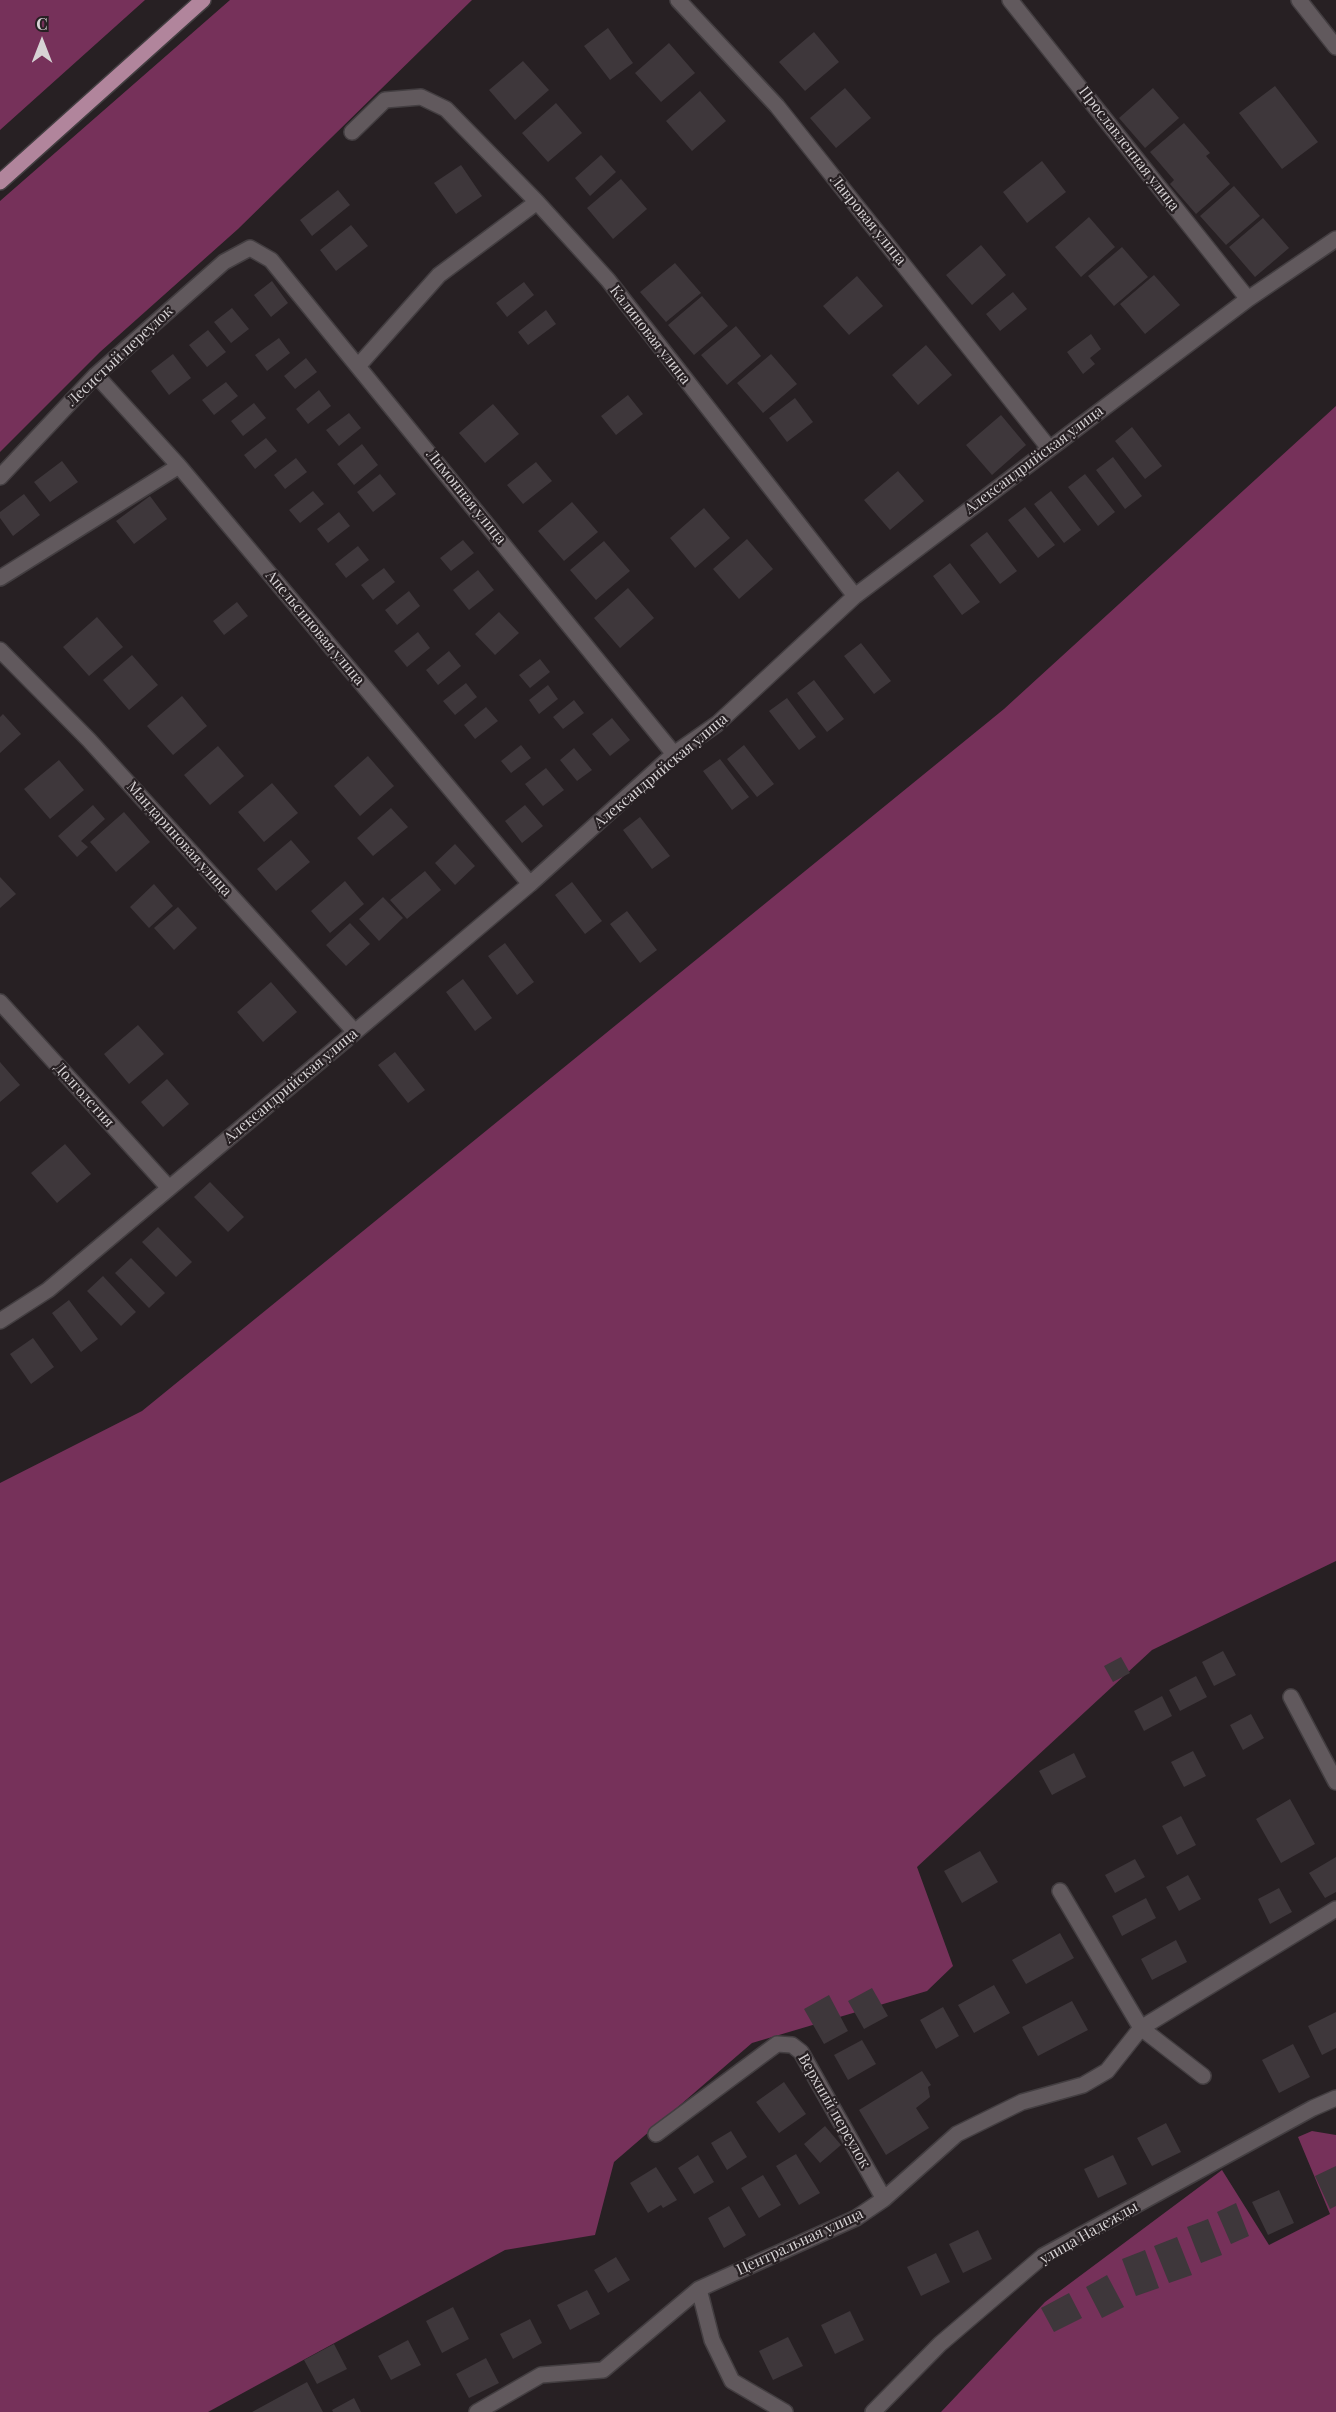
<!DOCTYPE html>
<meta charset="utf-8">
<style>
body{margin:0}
#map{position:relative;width:1336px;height:2412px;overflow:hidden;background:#272023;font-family:"Playfair Display",serif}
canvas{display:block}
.north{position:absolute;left:12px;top:12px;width:60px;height:60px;-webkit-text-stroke:4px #272023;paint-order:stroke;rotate:0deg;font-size:16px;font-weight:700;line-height:24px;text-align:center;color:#d7d3d5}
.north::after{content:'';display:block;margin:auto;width:21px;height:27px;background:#d7d3d5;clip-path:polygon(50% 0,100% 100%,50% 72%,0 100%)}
</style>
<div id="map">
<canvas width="1336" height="2412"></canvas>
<div class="north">С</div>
</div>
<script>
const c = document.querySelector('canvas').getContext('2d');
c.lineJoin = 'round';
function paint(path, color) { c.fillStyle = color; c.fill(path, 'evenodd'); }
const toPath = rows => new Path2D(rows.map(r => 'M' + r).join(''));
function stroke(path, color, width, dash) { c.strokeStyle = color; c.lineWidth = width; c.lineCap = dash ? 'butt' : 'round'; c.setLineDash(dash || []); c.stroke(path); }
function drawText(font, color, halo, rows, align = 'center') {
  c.font = font + ' "Playfair Display",serif'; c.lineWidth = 4.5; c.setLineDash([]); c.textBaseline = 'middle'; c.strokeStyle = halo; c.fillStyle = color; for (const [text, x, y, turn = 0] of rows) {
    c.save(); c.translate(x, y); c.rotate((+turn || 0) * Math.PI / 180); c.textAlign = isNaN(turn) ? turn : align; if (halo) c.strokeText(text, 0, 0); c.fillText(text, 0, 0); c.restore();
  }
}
const forest = toPath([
 [0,0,145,0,0,130],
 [230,0,472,0,238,229,100,352,0,452,0,201],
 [1336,406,1336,1561,1152,1650,917,1867,953,1966,927,1991,752,2043,614,2162,595,2235,505,2250,208,2412,0,2412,0,1483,142,1411,1004,709],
 [1312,2131,1336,2135,1336,2412,941,2412,1045,2302,1222,2170,1269,2245,1330,2214,1298,2137]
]);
const building = toPath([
 [608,28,633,63,610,80,584,46],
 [814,32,839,62,805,91,779,62],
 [669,43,695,73,661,102,635,73],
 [523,61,549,90,515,120,489,90],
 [1275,86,1318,142,1282,169,1239,113],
 [845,88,871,118,836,148,810,118],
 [1153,88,1179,118,1145,148,1119,118],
 [700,91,726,121,692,151,666,121],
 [556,103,582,133,548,162,522,133],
 [1184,123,1210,153,1206,156,1230,184,1196,214,1170,184,1174,180,1150,152],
 [601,155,616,172,590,196,575,178],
 [1042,161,1066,192,1027,223,1003,192],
 [461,165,482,196,456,214,434,183],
 [621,179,647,209,613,239,587,208],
 [1234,186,1260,216,1226,245,1200,216],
 [338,190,350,205,312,236,300,220],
 [1089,217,1115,247,1081,277,1055,247],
 [1263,218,1289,248,1255,277,1229,247],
 [351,225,368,246,336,271,320,250],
 [981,245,1006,275,972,305,946,275],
 [1122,247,1148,277,1114,306,1088,276],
 [675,263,701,293,666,322,640,292],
 [1154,275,1180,305,1145,334,1120,304],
 [857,276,883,306,849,335,823,306],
 [272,281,288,303,271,317,254,295],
 [524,282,534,295,507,317,496,303],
 [1013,292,1027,309,1000,331,986,314],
 [702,296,728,326,694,355,668,325],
 [232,308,249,329,231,343,214,322],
 [546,310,556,324,528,345,518,332],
 [736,326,761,356,727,385,701,355],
 [208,330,226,352,207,367,189,345],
 [1091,334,1101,349,1090,358,1095,364,1083,374,1067,352],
 [279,338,290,353,267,371,255,355],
 [926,345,952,375,918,405,892,375],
 [173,354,191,378,169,395,151,371],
 [771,354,797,384,763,413,737,383],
 [306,358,317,372,295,389,284,376],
 [226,382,238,396,214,415,202,400],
 [319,390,331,406,308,424,296,409],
 [628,395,643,414,616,435,601,416],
 [795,398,813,422,787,442,769,418],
 [254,403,266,418,243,436,231,421],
 [493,404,519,434,485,463,459,433],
 [349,413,361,428,339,446,326,430],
 [1001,415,1026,445,992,475,966,445],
 [1132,427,1162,466,1145,479,1115,441],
 [266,438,277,451,255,469,244,455],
 [362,444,378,465,354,485,337,464],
 [1113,457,1142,496,1125,509,1096,470],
 [296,458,307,472,285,489,274,475],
 [62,461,78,482,50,502,34,482],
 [536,462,552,481,523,504,507,485],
 [898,471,924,501,890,530,864,500],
 [380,474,396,494,373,512,357,492],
 [1085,474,1115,512,1098,526,1068,487],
 [313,491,324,504,300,523,289,510],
 [1051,491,1081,530,1064,543,1034,504],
 [24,494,40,515,13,536,0,518,0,512],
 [150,496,167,519,134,544,116,521],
 [572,502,598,532,564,561,538,531],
 [1025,507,1055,545,1038,558,1008,520],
 [704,508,730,538,695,568,670,538],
 [339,512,350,526,328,543,317,529],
 [987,532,1017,571,1000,584,970,545],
 [747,539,773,569,739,599,713,569],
 [463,540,474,553,451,571,440,558],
 [604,541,630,571,596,600,570,570],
 [358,546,369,560,346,578,335,564],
 [950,563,980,602,962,615,933,576],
 [384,568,395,582,373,600,361,585],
 [478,570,494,590,469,610,453,590],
 [628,588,654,618,620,648,594,618],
 [409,591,420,606,397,625,385,610],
 [237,602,248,616,224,635,213,621],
 [499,612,519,633,495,655,475,634],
 [97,617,123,647,89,676,63,647],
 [418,632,430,648,407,667,394,651],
 [861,643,891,681,874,694,844,656],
 [449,651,461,666,438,685,426,670],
 [132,655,158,685,129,710,103,680],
 [540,659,550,672,530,688,519,675],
 [814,680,844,719,827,732,797,693],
 [466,683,477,697,455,715,443,701],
 [548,685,558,699,539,714,529,700],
 [182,696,207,726,173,755,147,726],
 [787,698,816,737,799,750,769,711],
 [574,700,584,713,563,729,553,717],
 [486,707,498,721,475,739,464,725],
 [3,714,21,734,0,753,0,717],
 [612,718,630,740,610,756,592,734],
 [521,745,531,758,511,773,501,761],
 [744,745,774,784,757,797,727,759],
 [218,746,244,776,210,805,184,775],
 [574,748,592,770,577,781,560,760],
 [368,756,394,786,360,816,334,786],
 [720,759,749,797,732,810,703,771],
 [59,760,84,790,50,819,24,789],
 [546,768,564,790,543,806,525,784],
 [272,783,298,813,264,842,238,812],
 [93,805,105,819,81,841,88,847,77,857,58,836],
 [525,805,543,826,522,843,505,821],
 [391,808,408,827,373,856,357,838],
 [124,812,150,842,116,872,90,842],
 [640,817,670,856,652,869,623,830],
 [291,840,310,862,276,891,257,869],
 [455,844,475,866,455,885,435,863],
 [425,871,441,890,407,919,390,900],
 [0,877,16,894,0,908],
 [345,881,364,904,330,933,311,911],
 [572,882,602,921,585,934,555,895],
 [154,884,173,906,149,928,130,907],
 [383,897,403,918,379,941,359,919],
 [178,907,197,928,174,950,154,928],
 [627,911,657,950,640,963,610,924],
 [350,923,370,944,346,966,326,945],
 [505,943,534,982,517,995,488,956],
 [463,979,492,1018,475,1031,446,992],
 [271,982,297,1012,263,1042,237,1012],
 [138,1025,164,1054,129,1084,104,1054],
 [395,1052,425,1090,408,1103,378,1065],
 [0,1062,20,1085,0,1102],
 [167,1079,189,1104,163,1127,141,1102],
 [65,1144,91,1174,57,1203,31,1173],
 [210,1182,244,1217,228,1232,194,1197],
 [158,1227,192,1262,176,1277,142,1242],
 [131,1258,165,1293,149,1308,115,1273],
 [103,1276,136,1312,121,1326,87,1291],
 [69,1300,98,1339,81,1352,52,1313],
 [33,1338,54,1367,31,1384,10,1354],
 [1223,1651,1236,1675,1214,1686,1202,1662],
 [1121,1657,1130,1673,1113,1682,1104,1666],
 [1196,1676,1207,1697,1180,1711,1169,1690],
 [1162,1696,1172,1716,1144,1731,1134,1711],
 [1251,1714,1264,1738,1243,1750,1230,1725],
 [1193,1751,1206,1776,1184,1787,1171,1762],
 [1074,1753,1086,1777,1052,1795,1039,1771],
 [1290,1799,1315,1844,1281,1863,1256,1819],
 [1181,1816,1196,1845,1177,1855,1162,1826],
 [980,1851,998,1882,962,1903,944,1871],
 [1336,1857,1336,1892,1325,1898,1309,1873],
 [1135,1859,1145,1877,1115,1893,1105,1875],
 [1188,1875,1201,1899,1179,1911,1166,1887],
 [1279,1888,1292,1912,1270,1924,1258,1899],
 [1146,1898,1156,1918,1122,1936,1112,1916],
 [1060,1933,1074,1958,1026,1984,1012,1960],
 [1176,1940,1187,1962,1152,1980,1141,1959],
 [994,1985,1010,2013,974,2033,958,2005],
 [872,1988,888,2016,864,2029,848,2001],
 [829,1995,848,2031,824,2044,804,2009],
 [1072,2001,1088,2030,1038,2056,1022,2027],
 [943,2007,959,2036,936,2049,920,2020],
 [1336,2012,1336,2048,1322,2055,1308,2026],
 [862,2040,876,2064,848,2080,834,2055],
 [1293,2044,1310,2077,1279,2093,1262,2060],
 [922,2071,931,2085,928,2087,930,2097,916,2108,929,2128,886,2155,859,2110],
 [784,2082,806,2114,779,2133,756,2102],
 [1166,2123,1181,2152,1152,2166,1137,2138],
 [825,2126,841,2145,820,2163,804,2144],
 [731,2131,747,2157,727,2170,711,2143],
 [796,2154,820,2193,799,2205,776,2166],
 [698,2155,714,2182,694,2194,678,2168],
 [1113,2155,1127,2184,1098,2198,1084,2169],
 [1336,2166,1336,2206,1330,2209,1315,2176],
 [656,2167,677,2200,663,2208,661,2205,648,2213,630,2183],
 [763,2175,781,2205,759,2218,741,2188],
 [1279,2190,1294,2223,1268,2235,1252,2202],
 [1236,2203,1249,2236,1231,2244,1217,2212],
 [729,2206,746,2235,724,2248,708,2218],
 [1208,2219,1222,2255,1201,2263,1187,2227],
 [978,2230,992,2259,963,2273,949,2244],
 [1177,2237,1192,2275,1169,2283,1154,2246],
 [1145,2250,1159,2288,1136,2296,1122,2259],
 [936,2253,950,2282,921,2296,907,2267],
 [616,2257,630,2280,608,2293,594,2270],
 [1107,2275,1124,2307,1102,2318,1086,2287],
 [587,2290,600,2314,570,2330,557,2305],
 [1069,2293,1082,2318,1054,2332,1041,2308],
 [453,2307,469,2339,442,2353,426,2321],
 [850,2311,864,2340,835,2354,821,2325],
 [530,2319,542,2343,513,2359,500,2334],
 [788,2337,803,2366,773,2380,759,2351],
 [408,2340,421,2365,391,2380,378,2356],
 [334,2344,347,2369,317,2384,304,2360],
 [486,2358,499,2383,469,2398,456,2374],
 [307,2382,323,2412,252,2412],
 [354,2398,361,2412,333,2412,332,2410]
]);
const minor = toPath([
 [678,0,777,106,1049,448],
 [1010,0,1248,299],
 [1299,0,1336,47],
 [352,132,385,100,421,97,446,109,537,202,608,280,855,596],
 [359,365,439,275,537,202],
 [96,375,179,466,530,884],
 [0,477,96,375,224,262,250,248,271,260,674,754],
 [0,578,179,466],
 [0,650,89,740,355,1032],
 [0,1002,169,1188],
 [0,1321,48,1290,355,1032,530,884,674,754,717,724,855,596,1248,299,1336,239],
 [1291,1697,1336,1782],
 [1060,1891,1141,2028,1203,2076],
 [656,2134,777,2044,792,2045,801,2052,884,2199],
 [699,2289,712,2340,732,2381,785,2412],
 [477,2412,541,2375,603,2370,699,2289,856,2218,884,2199,957,2134,1022,2102,1083,2085,1107,2071,1141,2028,1336,1909],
 [873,2412,940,2344,1043,2256,1313,2108,1336,2098]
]);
const major = toPath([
 [0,182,203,0]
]);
const streetNames = [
 ["Прославленная улица",1129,149,52],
 ["Лавровая улица",868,220,51],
 ["Калиновая улица",650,335,52],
 ["Лесистый переулок",120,356,-43],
 ["Александрийская улица",1034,460,-37],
 ["Лимонная улица",466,497,51],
 ["Апельсиновая улица",315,628,50],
 ["Александрийская улица",661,771,-40],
 ["Мандариновая улица",179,839,48],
 ["Александрийская улица",291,1086,-40],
 ["Долголетия",84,1095,48],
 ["Верхний переулок",834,2111,60],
 ["улица Надежды",1089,2233,-30],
 ["Центральная улица",800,2242,-25]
];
paint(forest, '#76315a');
paint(building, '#3e373b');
stroke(minor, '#433e41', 18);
stroke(major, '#433e41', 18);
stroke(minor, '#61595d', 15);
stroke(major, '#b1859c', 15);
drawText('15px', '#d7d3d5', '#272023', streetNames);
</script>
